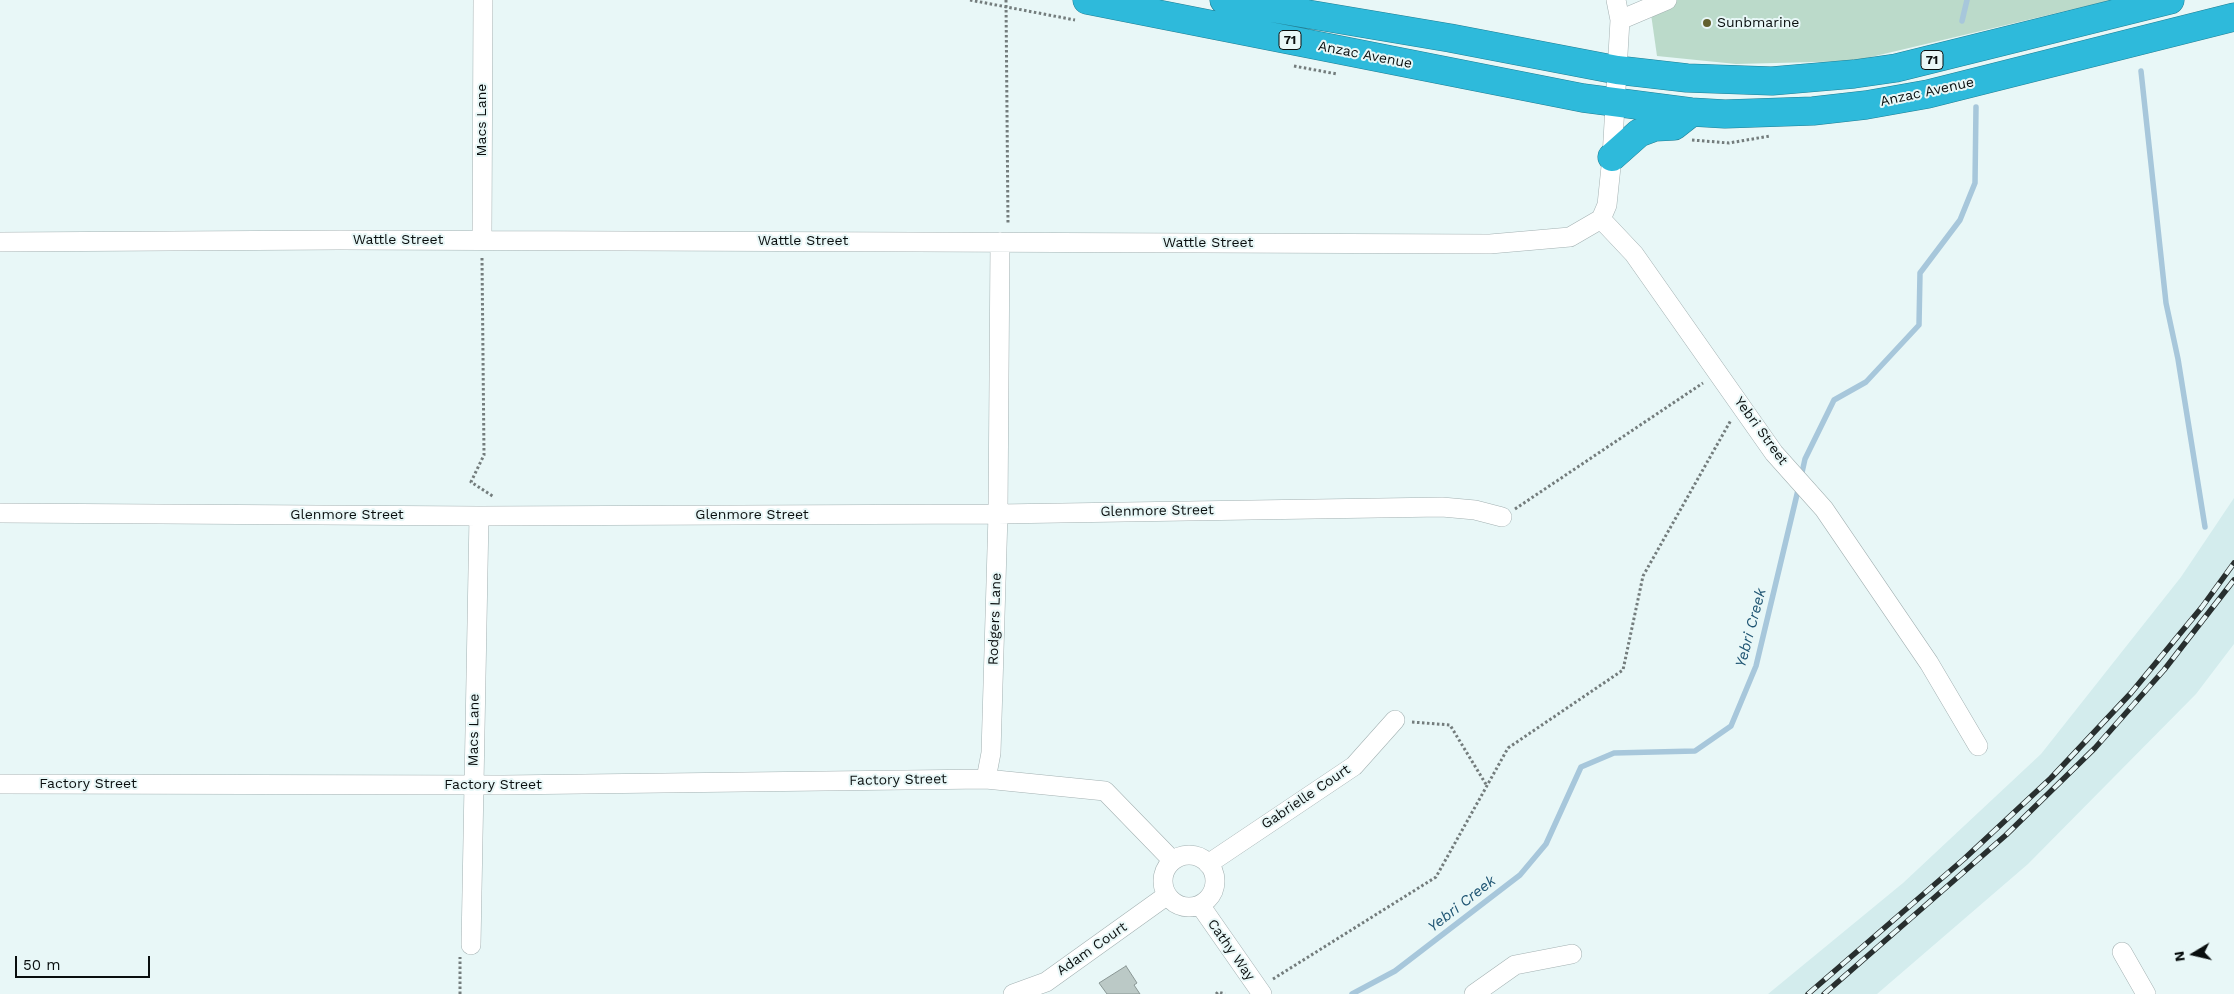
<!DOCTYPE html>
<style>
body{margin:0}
#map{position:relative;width:2234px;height:994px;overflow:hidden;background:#e8f7f7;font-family:"Work Sans",sans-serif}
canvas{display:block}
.north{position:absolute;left:2169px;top:929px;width:50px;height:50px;-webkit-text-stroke:4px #e8f7f7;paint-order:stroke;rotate:261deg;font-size:14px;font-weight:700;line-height:20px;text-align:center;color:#090e0e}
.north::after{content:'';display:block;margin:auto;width:18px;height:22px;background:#090e0e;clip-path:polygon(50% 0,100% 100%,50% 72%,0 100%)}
.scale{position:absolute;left:15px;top:956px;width:135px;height:22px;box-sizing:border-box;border:2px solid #090e0e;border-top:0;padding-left:6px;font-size:15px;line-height:18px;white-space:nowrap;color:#090e0e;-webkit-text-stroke:4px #e8f7f7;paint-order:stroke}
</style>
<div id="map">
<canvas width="2234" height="994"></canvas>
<div class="north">N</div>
<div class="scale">50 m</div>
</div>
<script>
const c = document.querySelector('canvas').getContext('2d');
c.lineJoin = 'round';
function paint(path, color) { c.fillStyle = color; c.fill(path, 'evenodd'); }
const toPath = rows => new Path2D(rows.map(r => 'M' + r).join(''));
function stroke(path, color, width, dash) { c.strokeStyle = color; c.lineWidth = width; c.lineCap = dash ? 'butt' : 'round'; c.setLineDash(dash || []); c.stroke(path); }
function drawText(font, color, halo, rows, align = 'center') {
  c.font = font + ' "Work Sans",sans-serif'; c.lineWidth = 4; c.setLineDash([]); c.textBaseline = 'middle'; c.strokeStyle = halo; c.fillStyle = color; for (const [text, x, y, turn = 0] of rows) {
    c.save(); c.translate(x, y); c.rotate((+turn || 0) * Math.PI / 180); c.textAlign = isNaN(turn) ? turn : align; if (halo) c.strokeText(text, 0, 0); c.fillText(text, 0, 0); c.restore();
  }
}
const built = toPath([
 [2234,498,2234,644,2196,694,2028,864,1877,994,1768,994,1903,883,2041,754,2181,577]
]);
const green = toPath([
 [1649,0,2112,0,1854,61,1736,64,1657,56]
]);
const stream = toPath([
 [1962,21,1967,0],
 [2141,71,2166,303,2178,359,2205,527],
 [1801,477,1805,459,1834,400,1866,382,1919,325,1920,273,1960,220,1975,183,1976,107],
 [1352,994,1395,971,1520,875,1546,844,1581,767,1614,753,1695,751,1731,726,1756,666,1799,486]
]);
const building = toPath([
 [1126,966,1137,983,1134,985,1140,994,1107,994,1099,983,1126,966]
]);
const path = toPath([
 [970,0,1075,20],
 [1006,0,1008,224],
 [1294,66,1337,74],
 [1692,140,1729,143,1770,136],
 [482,258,484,455,471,482,494,497],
 [1515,509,1703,383],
 [1412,722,1450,725,1487,786],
 [1273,979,1436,877,1508,748,1623,670,1643,576,1731,420],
 [460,994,460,957],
 [1216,994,1218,992,1225,994]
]);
const minor = toPath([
 [1620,20,1667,0],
 [1601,219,1634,254,1774,453,1824,509,1929,663,1978,746],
 [1601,219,1607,205,1612,157,1620,20,1616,0],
 [482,240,483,0],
 [0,242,340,240,1490,244,1570,237,1601,219],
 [0,513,479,516,998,514,1442,507,1475,510,1502,517],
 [986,779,991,753,998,514,1000,242],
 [0,784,503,785,986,779,1105,791,1172,860],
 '1163 881a26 26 0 1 1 52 0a26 26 0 1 1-52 0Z',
 [1208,864,1354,766,1395,720],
 [1200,905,1262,994],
 [471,945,479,516],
 [2122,952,2146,994],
 [1013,994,1046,982,1166,896],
 [1474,994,1515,965,1572,954]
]);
const highway = toPath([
 [1087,0,1583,98,1691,112,1725,114,1813,111,1866,105,1928,94,2234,17],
 [1224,0,1450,38,1617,70,1687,78,1772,81,1854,74,1896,68,2170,0],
 [1612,157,1639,133,1655,127,1674,126,1688,115]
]);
const rail = toPath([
 [1808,994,1964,859,2051,778,2131,693,2202,607,2234,563],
 [1824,994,2006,835,2095,748,2164,670,2234,580]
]);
const markers = [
 [1707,23,5,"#62612e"]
];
const shields = [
 [1290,40,22],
 [1932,60,22]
];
const shieldNames = [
 ["71",1290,40],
 ["71",1932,60]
];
const poiNames = [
 ["Sunbmarine",1717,23]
];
const streetNames = [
 ["Anzac Avenue",1365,55,11],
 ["Anzac Avenue",1927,92,-12],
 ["Macs Lane",482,120,-90],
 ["Wattle Street",398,240],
 ["Wattle Street",803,241],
 ["Wattle Street",1208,243],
 ["Yebri Street",1761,431,54],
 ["Glenmore Street",1157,511,-1],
 ["Glenmore Street",347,515],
 ["Glenmore Street",752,515],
 ["Rodgers Lane",995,619,-88],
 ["Macs Lane",474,730,-89],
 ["Factory Street",898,780,-1],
 ["Factory Street",88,784],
 ["Factory Street",493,785],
 ["Gabrielle Court",1306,797,-34],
 ["Adam Court",1092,949,-35],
 ["Cathy Way",1231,950,55]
];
const waterNames = [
 ["Yebri Creek",1751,628,-75],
 ["Yebri Creek",1462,904,-38]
];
paint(built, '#d3eced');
paint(green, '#bbdaca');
stroke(stream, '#a7c7db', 5.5);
paint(building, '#bbc9c6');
stroke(building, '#899694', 1);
stroke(minor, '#a3b1b2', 20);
stroke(highway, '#217e93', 29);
stroke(path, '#737c7c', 3, [2.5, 2.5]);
stroke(minor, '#fff', 19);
stroke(highway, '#2ebadb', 28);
stroke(rail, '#282f2f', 5.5);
stroke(rail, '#e8f7f7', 4, [11]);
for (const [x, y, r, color] of markers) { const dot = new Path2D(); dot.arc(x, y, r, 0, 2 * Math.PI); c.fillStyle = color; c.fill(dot); stroke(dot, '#e8f7f7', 2); }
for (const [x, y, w] of shields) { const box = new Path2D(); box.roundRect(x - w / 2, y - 9.5, w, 19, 4); c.fillStyle = '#e8f7f7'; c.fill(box); stroke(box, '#090e0e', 1); }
drawText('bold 12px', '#090e0e', null, shieldNames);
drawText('14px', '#090e0e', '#e8f7f7', poiNames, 'left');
drawText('14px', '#090e0e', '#e8f7f7', streetNames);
drawText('italic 15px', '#1e5472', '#e8f7f7', waterNames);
</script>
